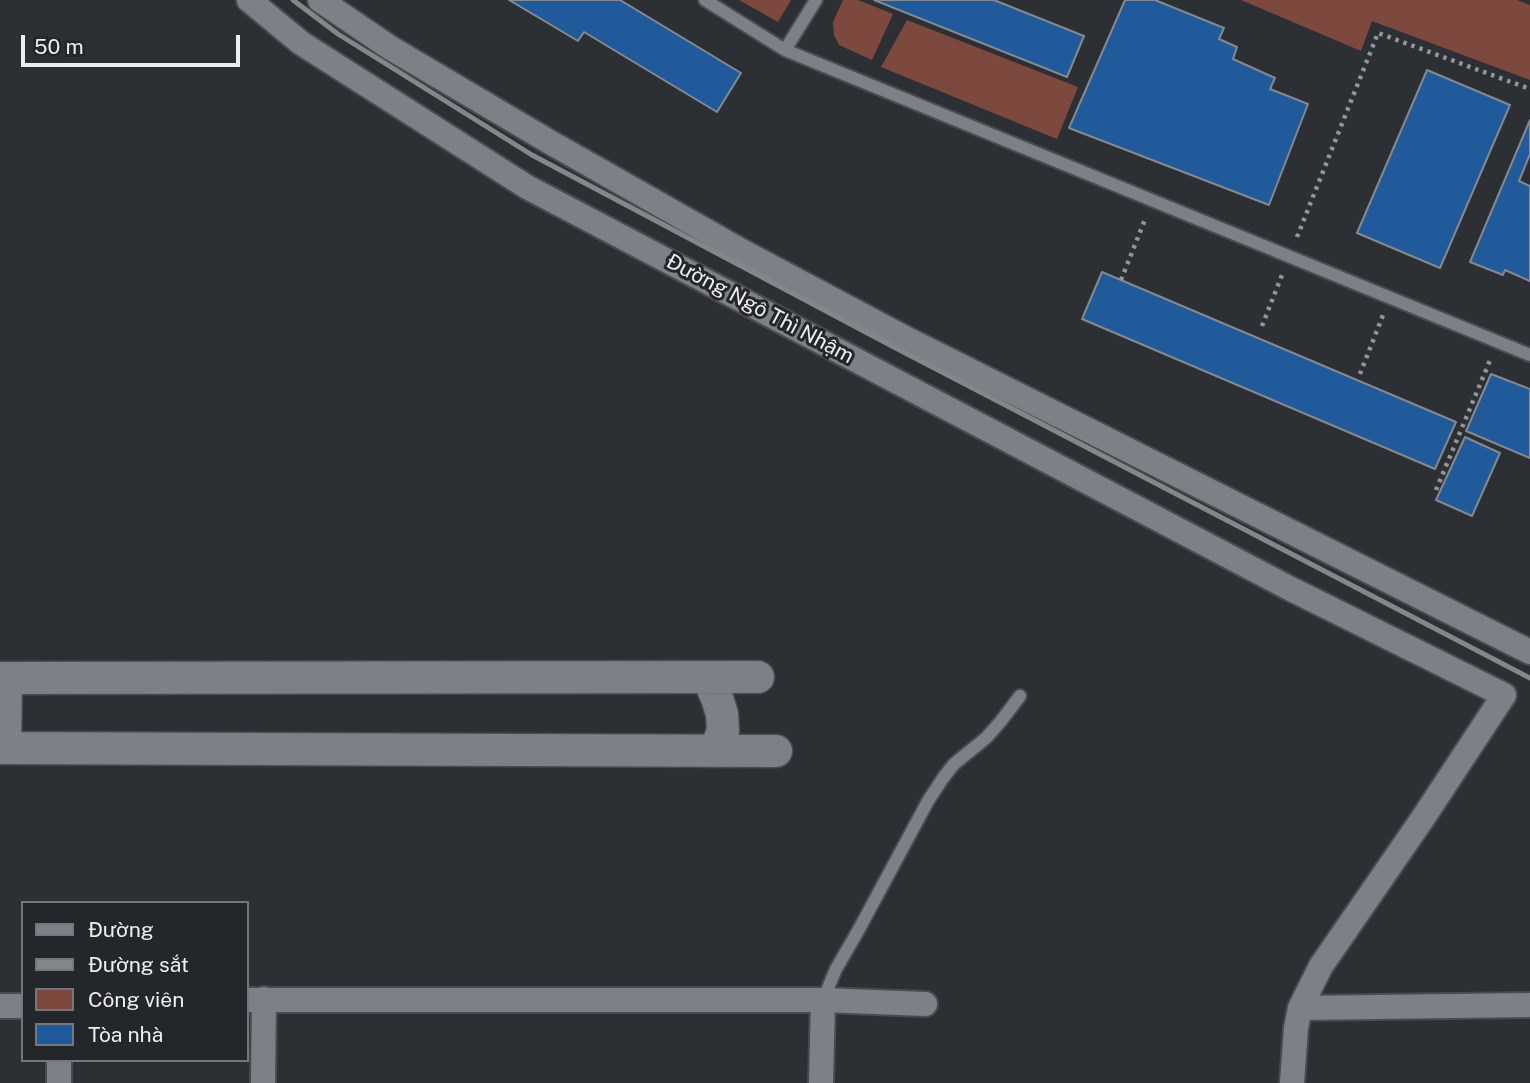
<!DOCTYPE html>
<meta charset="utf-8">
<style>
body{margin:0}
#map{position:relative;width:1530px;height:1083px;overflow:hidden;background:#2c3034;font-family:"Public Sans",sans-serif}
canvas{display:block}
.legend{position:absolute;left:21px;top:901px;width:228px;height:161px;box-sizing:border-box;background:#23262a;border:2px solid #73767a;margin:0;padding:9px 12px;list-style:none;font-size:21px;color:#eceef1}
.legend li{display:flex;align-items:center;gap:14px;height:35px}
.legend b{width:35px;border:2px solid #73767a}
.scale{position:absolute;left:21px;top:35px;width:219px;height:32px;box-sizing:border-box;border:4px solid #eceef1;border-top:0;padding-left:9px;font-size:21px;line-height:24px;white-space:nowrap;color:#eceef1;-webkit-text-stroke:5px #23262a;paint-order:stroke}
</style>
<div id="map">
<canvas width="1530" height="1083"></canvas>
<ul class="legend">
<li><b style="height:9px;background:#7d8187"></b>Đường</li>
<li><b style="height:9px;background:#84878a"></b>Đường sắt</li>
<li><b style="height:19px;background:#7d483d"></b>Công viên</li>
<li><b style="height:19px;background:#205a9b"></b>Tòa nhà</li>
</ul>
<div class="scale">50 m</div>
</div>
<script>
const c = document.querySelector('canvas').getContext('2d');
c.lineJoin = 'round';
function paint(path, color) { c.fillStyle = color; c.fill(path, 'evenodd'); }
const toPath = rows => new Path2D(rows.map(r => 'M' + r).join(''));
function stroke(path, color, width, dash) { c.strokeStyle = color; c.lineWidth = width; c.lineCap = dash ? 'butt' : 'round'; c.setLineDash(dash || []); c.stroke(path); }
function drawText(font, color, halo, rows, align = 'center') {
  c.font = font + ' "Public Sans",sans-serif'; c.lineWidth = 6; c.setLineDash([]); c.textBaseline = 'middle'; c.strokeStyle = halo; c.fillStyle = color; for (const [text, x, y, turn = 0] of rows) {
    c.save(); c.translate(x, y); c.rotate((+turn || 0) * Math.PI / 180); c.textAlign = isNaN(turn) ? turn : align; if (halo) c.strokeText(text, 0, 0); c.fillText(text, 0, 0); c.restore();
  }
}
const green = toPath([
 [739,0,791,0,778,22],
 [843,0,858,0,893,14,872,60,839,45,834,35,833,22],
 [1241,0,1517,0,1530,5,1530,80,1372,21,1361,51],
 [907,20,1078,87,1057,139,881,67]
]);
const building = toPath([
 [509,0,620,0,741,73,717,112,584,32,578,41,509,0],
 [874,0,994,0,1084,36,1067,77,874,0],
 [1125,0,1155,0,1224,28,1219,39,1237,47,1233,59,1275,78,1270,89,1308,104,1269,205,1069,128,1125,0],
 [1427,70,1510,105,1440,268,1357,233,1427,70],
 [1530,120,1530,154,1519,181,1530,186,1530,281,1505,270,1503,275,1470,262,1530,120],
 [1102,272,1456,422,1435,469,1082,319,1102,272],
 [1491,374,1530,389,1530,458,1466,431,1491,374],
 [1465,437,1500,453,1472,516,1436,500,1465,437]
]);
const path = toPath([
 [1297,237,1378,33,1530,89],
 [1121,280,1146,217],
 [1262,326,1282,275],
 [1360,374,1383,315],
 [1436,490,1491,358]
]);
const service = toPath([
 [705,0,785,50,1530,355],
 [785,50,816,0],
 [823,1000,836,969,858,931,928,801,943,778,954,764,986,738,1001,721,1020,696]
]);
const minor = toPath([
 [249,0,301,43,527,187,1289,588,1504,695,1423,818,1321,966,1300,1008,1296,1028,1292,1083],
 [320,0,389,47,548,141,738,249,909,340,1530,652],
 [247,1000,823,1000,925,1004],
 [0,1006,23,1006],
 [1300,1008,1530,1005],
 [59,1060,59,1083],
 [263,1083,264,999],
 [821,1083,823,1000]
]);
const tertiary = toPath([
 [0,678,758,677],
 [708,678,717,698,722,714,723,731,715,751],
 [0,748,776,751],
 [5,748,6,678]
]);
const rail = toPath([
 [293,0,338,34,532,155,890,345,1530,678]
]);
const streetNames = [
 ["Đường Ngô Thì Nhậm",760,309,28]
];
paint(green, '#7d483d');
paint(building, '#205a9b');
stroke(building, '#85898e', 2);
stroke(service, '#494b4f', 16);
stroke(minor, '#494b4f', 28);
stroke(tertiary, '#494b4f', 35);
stroke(path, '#929599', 4.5, [3.5, 5]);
stroke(service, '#7d8187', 12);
stroke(minor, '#7d8187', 24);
stroke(tertiary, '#7d8187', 32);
stroke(rail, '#84878a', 5);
drawText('21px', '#eceef1', '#23262a', streetNames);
</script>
